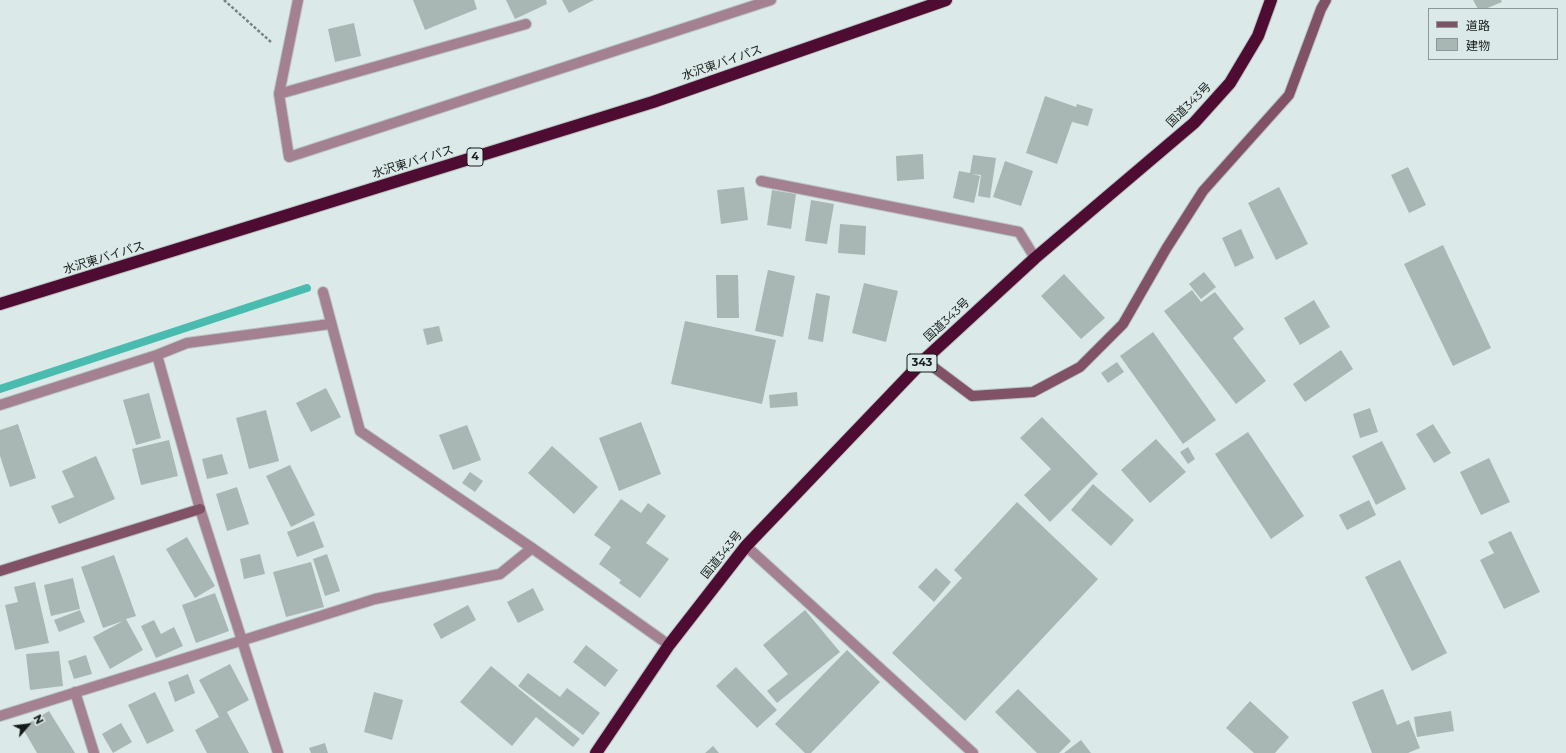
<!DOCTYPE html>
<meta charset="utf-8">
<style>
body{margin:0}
#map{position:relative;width:1566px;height:753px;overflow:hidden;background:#dbeae8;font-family:Montserrat,"Noto Sans JP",sans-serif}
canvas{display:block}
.legend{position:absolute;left:1428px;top:8px;width:130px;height:52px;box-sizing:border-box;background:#dbeae8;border:1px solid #8c9796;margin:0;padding:5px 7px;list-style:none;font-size:12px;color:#151b1a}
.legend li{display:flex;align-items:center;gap:8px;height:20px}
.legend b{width:20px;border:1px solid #8c9796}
.north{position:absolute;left:8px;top:705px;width:40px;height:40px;-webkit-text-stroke:3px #dbeae8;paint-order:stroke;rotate:62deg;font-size:11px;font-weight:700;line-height:16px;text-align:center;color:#151b1a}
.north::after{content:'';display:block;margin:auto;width:14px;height:18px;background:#151b1a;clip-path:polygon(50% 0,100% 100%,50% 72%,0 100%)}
</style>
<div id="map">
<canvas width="1566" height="753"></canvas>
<ul class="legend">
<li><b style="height:5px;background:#815166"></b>道路</li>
<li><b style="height:11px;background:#a8b6b4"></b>建物</li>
</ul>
<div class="north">N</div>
</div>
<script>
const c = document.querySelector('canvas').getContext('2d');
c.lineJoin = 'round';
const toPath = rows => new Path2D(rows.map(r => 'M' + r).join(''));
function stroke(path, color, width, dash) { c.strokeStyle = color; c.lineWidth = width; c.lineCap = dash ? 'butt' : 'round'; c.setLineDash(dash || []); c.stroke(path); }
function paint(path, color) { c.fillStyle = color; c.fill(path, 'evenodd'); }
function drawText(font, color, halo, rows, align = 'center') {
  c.font = font + ' Montserrat,"Noto Sans JP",sans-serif'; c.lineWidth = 3.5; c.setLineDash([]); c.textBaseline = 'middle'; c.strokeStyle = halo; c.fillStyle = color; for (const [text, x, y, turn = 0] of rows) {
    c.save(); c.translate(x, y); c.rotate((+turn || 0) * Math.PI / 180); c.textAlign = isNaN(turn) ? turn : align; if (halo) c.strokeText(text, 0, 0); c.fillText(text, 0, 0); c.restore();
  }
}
const stream = toPath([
 [0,389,307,288]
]);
const building = toPath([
 [413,0,474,0,477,9,425,30],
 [506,0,546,0,547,4,515,19],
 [562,0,594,0,569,13],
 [1473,0,1501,0,1502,2,1485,9,1478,9],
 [354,23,361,56,335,62,328,29],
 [1045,96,1076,107,1077,104,1093,109,1088,126,1072,122,1057,164,1026,153],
 [923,154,924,179,897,181,896,156],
 [973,155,996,158,990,198,978,196,981,175,972,174,980,176,974,203,953,198,959,171,970,173],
 [1005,161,1033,171,1021,206,993,197],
 [1408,167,1426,205,1409,213,1391,175],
 [744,187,748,220,721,224,717,190],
 [1279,187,1308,244,1276,260,1248,203],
 [772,190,796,194,791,229,767,225],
 [811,200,834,204,827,244,805,241],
 [840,224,866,226,865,255,838,253],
 [1241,229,1254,258,1235,267,1222,238],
 [1443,245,1491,348,1453,366,1404,264],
 [768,270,795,276,783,337,755,331],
 [1204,272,1216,287,1201,299,1189,284],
 [1064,274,1105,318,1081,339,1041,296],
 [716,275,738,275,739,318,717,318],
 [864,283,898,291,886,342,852,333],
 [1192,290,1201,302,1215,292,1244,329,1233,338,1266,381,1236,404,1164,311],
 [816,293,830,296,823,342,808,339],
 [1314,300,1330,327,1300,345,1284,318],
 [685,321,776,340,762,404,671,384],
 [439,326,443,341,427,345,423,329],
 [1153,332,1216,420,1183,444,1120,356],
 [1341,350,1353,369,1305,402,1293,384],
 [1117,362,1124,372,1108,383,1101,373],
 [326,388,341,417,311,432,296,403],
 [797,392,798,406,770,408,769,395],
 [149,393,161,438,136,445,123,400],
 [1370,408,1378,432,1360,438,1353,414],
 [266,410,279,461,249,469,236,418],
 [1042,417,1098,474,1050,522,1024,495,1051,469,1020,438],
 [641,422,661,474,619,491,599,438],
 [18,424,36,478,10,487,0,456,0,430],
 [1433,424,1451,453,1434,463,1416,434],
 [467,425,481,460,453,470,439,435],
 [1248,432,1304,516,1271,539,1215,454],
 [1156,439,1186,472,1150,503,1121,470],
 [169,440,178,476,141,485,132,449],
 [1382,441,1406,489,1376,505,1352,456],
 [552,446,598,487,574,514,528,473],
 [1188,447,1195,459,1188,464,1180,452],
 [222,454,228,474,207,479,202,459],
 [96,456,115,499,59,524,51,506,74,497,62,471],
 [1489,458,1510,502,1481,515,1460,472],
 [290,465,315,515,291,527,266,476],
 [470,472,483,481,475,492,462,483],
 [1093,484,1134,520,1111,546,1071,510],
 [237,487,249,524,227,531,216,494],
 [621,499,641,513,648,503,666,516,646,543,669,559,640,598,619,583,621,580,599,564,611,547,594,535],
 [1369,500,1376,515,1347,530,1339,515],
 [1017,502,1098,579,965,721,892,653,962,578,954,570],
 [314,521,324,547,297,557,287,532],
 [1511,531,1540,592,1504,609,1480,560,1494,553,1488,542],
 [187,537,215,586,195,598,166,549],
 [260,554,265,574,244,579,240,559],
 [327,554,340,591,325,596,313,559],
 [114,555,136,616,126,619,143,650,110,669,93,637,123,621,103,628,81,567],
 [1400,560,1447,653,1412,671,1365,577],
 [311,562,324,607,286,617,273,572],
 [936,568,951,582,934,602,918,587],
 [73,578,80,609,51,616,44,585],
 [35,582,49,643,15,650,5,605,18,602,14,587],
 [533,588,544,610,518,623,507,602],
 [215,593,229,631,196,643,182,605],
 [468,605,476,620,441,639,433,624],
 [80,610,85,622,59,632,54,620],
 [805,610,840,652,777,703,767,691,788,674,763,645],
 [154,620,161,634,174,627,183,646,156,658,141,626],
 [586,645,618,670,605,687,573,662],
 [847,650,880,682,811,753,805,753,775,724],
 [59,651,63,686,30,690,26,654],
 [86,655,92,674,74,679,68,661],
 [230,664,249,700,227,712,249,753,207,753,195,730,219,717,199,680],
 [491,666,580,739,573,747,536,717,512,746,460,702],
 [736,667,777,710,757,728,716,686],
 [528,673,560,697,567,688,600,713,583,735,518,686],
 [188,674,195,693,175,702,168,682],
 [1018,689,1071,741,1059,753,1037,753,995,712],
 [1383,689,1397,725,1409,720,1420,748,1408,753,1372,753,1352,702],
 [155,692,174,731,147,744,128,705],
 [374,692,403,700,392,740,364,732],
 [1250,701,1289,737,1275,753,1254,753,1226,728],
 [49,711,75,753,37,753,22,727],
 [1451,711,1454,731,1417,737,1414,717],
 [121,723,132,742,113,753,102,734],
 [1081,740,1091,753,1064,753],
 [325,743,328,753,311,753,309,748],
 [713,746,719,753,705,753]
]);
const path = toPath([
 [224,0,271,42]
]);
const street = toPath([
 [298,0,279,94,289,157,771,0],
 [279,94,526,24],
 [761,181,1019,232,1035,258],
 [323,292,360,431,532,548,669,645],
 [157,355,200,509,278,753],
 [0,405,157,355,187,343,330,324],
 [746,546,973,753],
 [75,692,94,753],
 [0,716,375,599,500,574,532,548]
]);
const secondary = toPath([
 [924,360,972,396,1033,392,1080,367,1123,324,1166,249,1203,191,1289,95,1321,9,1326,0],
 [0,571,200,509]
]);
const highway = toPath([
 [0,304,653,102,946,0],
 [596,753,669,645,746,546,924,360,1035,258,1194,123,1230,83,1258,36,1271,0]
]);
const shields = [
 [475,157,16],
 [922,363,30]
];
const shieldNames = [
 ["4",475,157],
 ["343",922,363]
];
const streetNames = [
 ["水沢東バイパス",722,63,-19],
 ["国道343号",1189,105,-45],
 ["水沢東バイパス",413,162,-17],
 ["水沢東バイパス",104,258,-17],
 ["国道343号",947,320,-43],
 ["国道343号",722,555,-51]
];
stroke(stream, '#49bcaf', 8);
paint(building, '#a8b6b4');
stroke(street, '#b7c5c3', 12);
stroke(secondary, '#b7c5c3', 12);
stroke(highway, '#b7c5c3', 14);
stroke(path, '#788281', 2.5, [3, 2]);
stroke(street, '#a48190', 10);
stroke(secondary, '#815166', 10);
stroke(highway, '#4f0c32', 12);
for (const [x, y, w] of shields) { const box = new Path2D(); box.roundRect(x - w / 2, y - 9, w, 18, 3); c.fillStyle = '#dbeae8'; c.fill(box); stroke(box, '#151b1a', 1); }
drawText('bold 11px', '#151b1a', null, shieldNames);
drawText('12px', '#151b1a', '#dbeae8', streetNames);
</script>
